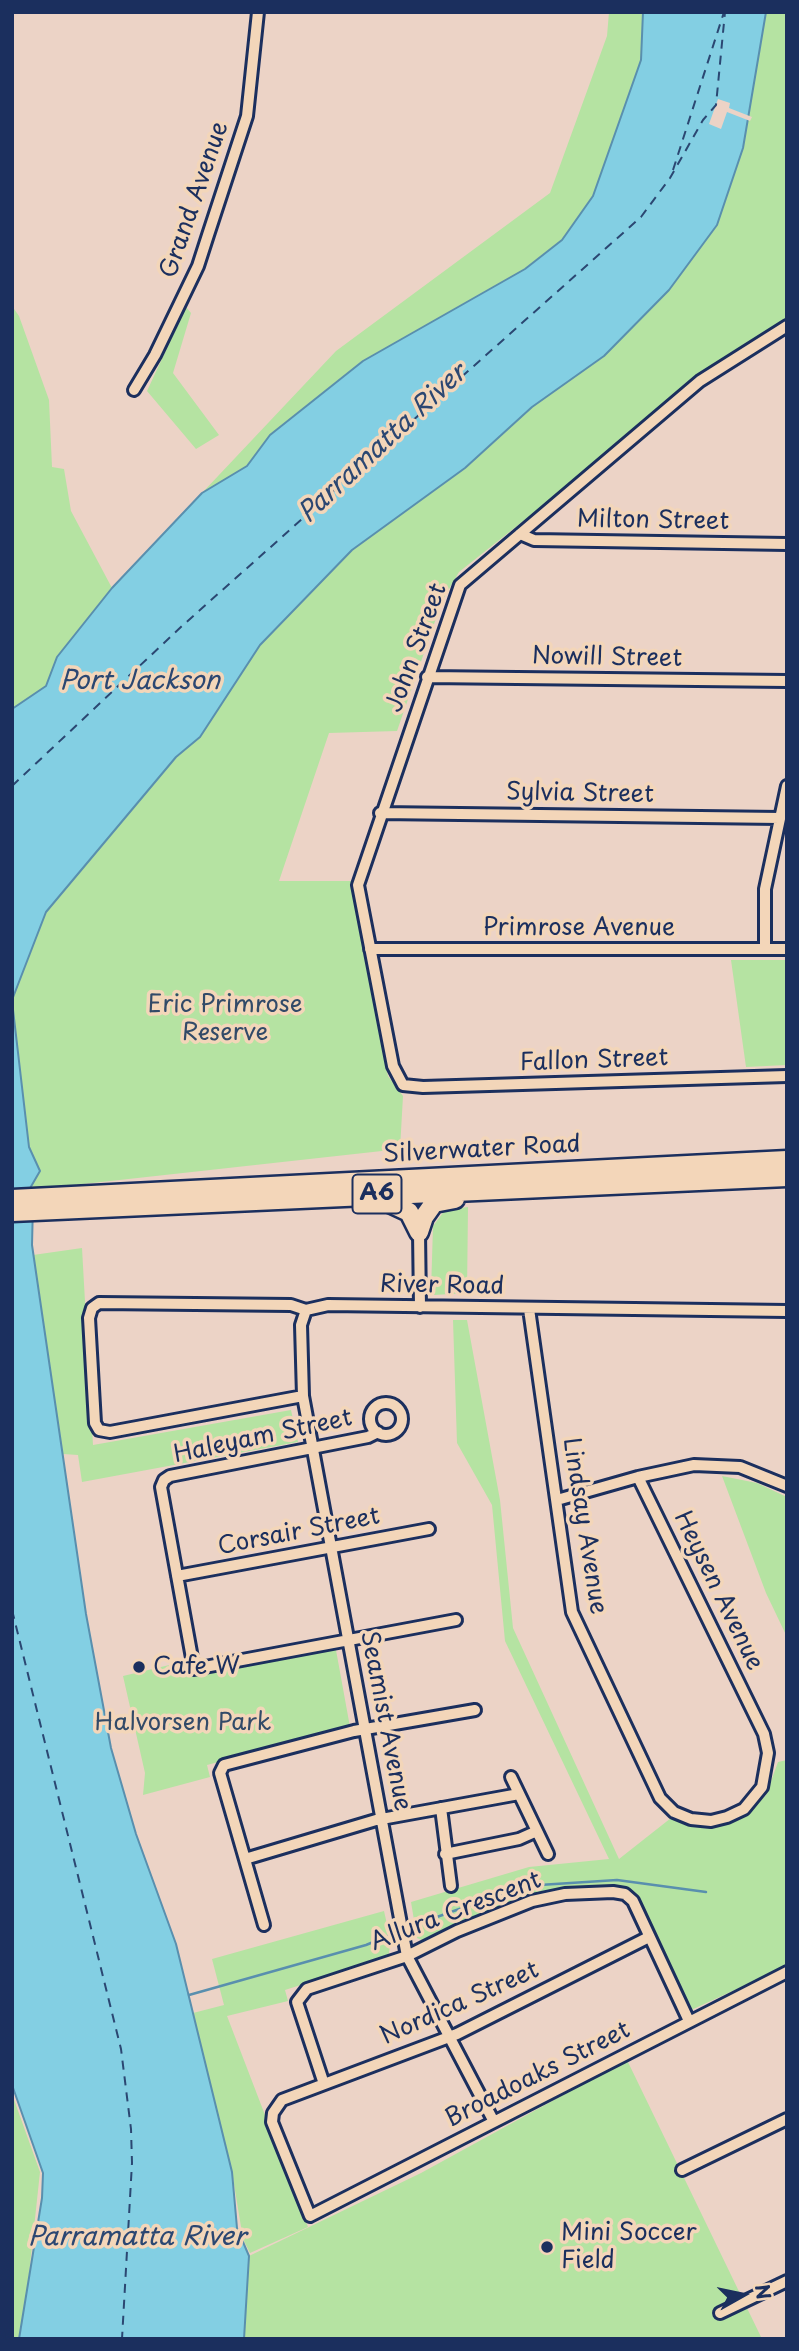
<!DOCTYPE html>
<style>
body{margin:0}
#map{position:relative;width:799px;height:2351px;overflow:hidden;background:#ecd3c6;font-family:"Playpen Sans",sans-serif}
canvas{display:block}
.frame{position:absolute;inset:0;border:14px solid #1b2f5e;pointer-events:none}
.north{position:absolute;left:708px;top:2260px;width:70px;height:70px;-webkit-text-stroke:5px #f3d6b9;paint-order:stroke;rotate:81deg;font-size:19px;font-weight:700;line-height:28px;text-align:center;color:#1b2f5e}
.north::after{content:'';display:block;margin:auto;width:24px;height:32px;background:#1b2f5e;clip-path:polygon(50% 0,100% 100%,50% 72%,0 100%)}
</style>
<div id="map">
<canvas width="799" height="2351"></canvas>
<div class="frame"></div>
<div class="north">N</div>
</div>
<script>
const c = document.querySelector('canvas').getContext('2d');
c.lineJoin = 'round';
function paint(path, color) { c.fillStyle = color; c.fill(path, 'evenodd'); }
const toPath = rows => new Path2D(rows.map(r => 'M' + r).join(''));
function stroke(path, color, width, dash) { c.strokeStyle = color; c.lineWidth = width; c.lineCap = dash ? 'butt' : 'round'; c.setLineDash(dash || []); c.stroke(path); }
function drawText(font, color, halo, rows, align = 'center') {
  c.font = font + ' "Playpen Sans",sans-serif'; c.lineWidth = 7; c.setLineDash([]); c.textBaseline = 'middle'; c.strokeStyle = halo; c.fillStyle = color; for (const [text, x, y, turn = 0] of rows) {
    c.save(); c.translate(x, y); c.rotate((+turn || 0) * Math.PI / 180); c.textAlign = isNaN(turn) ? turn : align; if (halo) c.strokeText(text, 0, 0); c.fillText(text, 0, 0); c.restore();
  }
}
const green = toPath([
 [609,12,643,12,641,59,593,196,562,240,525,269,363,361,270,435,247,466,202,493,336,351,550,193,607,36],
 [766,12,787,12,787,318,687,382,624,441,459,572,442,601,397,731,329,733,279,881,351,881,388,1076,403,1096,400,1149,29,1190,38,1167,29,1147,12,1000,46,912,176,757,200,737,260,645,352,550,465,468,532,407,604,356,669,290,717,225,743,148],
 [12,306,19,316,49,400,52,467,64,469,71,511,112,588,46,686,12,709],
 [186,307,191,313,173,373,219,435,196,449,147,391],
 [731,960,787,960,787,1065,746,1067],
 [468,1207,467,1293,434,1295,431,1292,433,1226,445,1210],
 [82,1248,93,1445,291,1410,298,1442,82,1482,78,1455,63,1454,33,1255],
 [453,1320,467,1320,500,1500,513,1628,619,1859,671,1818,685,1825,709,1827,744,1817,766,1795,778,1762,787,1760,787,1966,689,2011,624,1891,608,1887,555,1891,426,1942,417,1938,411,1902,529,1867,609,1859,505,1641,492,1505,457,1443],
 [722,1476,757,1483,787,1497,787,1637,766,1593],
 [336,1650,350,1727,207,1765,210,1777,143,1795,145,1773,123,1676,182,1662,187,1676],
 [384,1911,391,1942,388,1957,285,1990,288,2001,227,2016,308,2227,250,2253,243,2239,232,2172,193,2013,224,2005,212,1959],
 [627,2060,762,2339,244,2339,249,2256,421,2173],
 [12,2094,40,2172,27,2293,31,2339,12,2339]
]);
const water = toPath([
 [643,12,766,12,743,148,717,225,669,290,604,356,532,407,465,468,352,550,260,645,200,737,176,757,46,912,12,1000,12,709,46,686,57,657,112,588,202,493,247,466,270,435,363,361,525,269,562,240,593,196,641,60,643,12],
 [12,1001,29,1147,40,1171,29,1190,33,1204,32,1245,86,1614,111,1748,136,1834,176,1944,232,2172,237,2228,249,2256,244,2339,19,2339,42,2198,43,2173,12,2085,12,1001]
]);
const pier = toPath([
 [718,99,730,103,729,108,752,117,750,121,727,112,721,129,709,124]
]);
const stream = toPath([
 [406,1928,524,1886,617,1880,706,1892],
 [189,1995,366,1945,400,1931]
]);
const ferry = toPath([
 [673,170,724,12],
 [12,786,182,626,641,217,670,178,703,120,716,105,725,12],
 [12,1610,121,2049,131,2129,132,2163,122,2339]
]);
const minor = toPath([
 [787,326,700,381,460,585,358,885,393,1066,403,1085,423,1087,787,1076],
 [134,390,155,355,198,266,208,235,247,116,258,12],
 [520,534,534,540,787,544],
 [427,677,787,681],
 [380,813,780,818],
 [370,949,787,949],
 [765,949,765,889,787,786],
 [419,1232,420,1307],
 [529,1309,572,1612,660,1798,674,1812,691,1819,711,1821,727,1817,744,1809,762,1787,768,1753,764,1734,638,1477],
 [306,1310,301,1325,303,1396,407,1956,493,2120],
 [303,1396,110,1432,99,1430,95,1423,89,1318,92,1308,99,1303,291,1305,306,1310,328,1305,787,1311],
 '370 1419a16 16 0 1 1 32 0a16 16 0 1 1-32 0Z',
 [378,1432,368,1437,170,1476,164,1480,161,1487,194,1669,456,1620],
 [557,1500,638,1477,694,1465,740,1467,787,1486],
 [177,1576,429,1529],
 [511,1777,548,1854],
 [441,1808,451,1886],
 [445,1854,519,1839,537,1831],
 [245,1859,376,1820,519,1794],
 [264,1925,220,1773,224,1765,354,1731,475,1710],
 [649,1937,457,2034,282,2100,273,2113,272,2122,310,2216,787,1972],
 [324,2084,297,2002,307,1989,407,1956,457,1931,532,1901,565,1894,613,1892,625,1894,633,1901,689,2021],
 [682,2170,787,2119],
 [720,2313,787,2281]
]);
const trunk = toPath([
 [379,1198,409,1212,419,1232],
 [12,1199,787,1160],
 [12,1212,787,1177],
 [419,1232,424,1217,434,1203,455,1199]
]);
const markers = [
 [139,1667,7,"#1b2f5e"],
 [547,2247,7,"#1b2f5e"]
];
const shields = [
 [377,1194,49]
];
const shieldNames = [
 ["A6",377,1194]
];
const streetNames = [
 ["Grand Avenue",195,200,-71],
 ["Milton Street",653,521,1],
 ["John Street",417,648,-70],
 ["Nowill Street",607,658,1],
 ["Sylvia Street",580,794,1],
 ["Primrose Avenue",579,928],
 ["Fallon Street",594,1061,-2],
 ["Silverwater Road",482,1150,-3],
 ["River Road",442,1286,1],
 ["Haleyam Street",263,1437,-12],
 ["Lindsay Avenue",584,1526,81],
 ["Corsair Street",299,1532,-11],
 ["Heysen Avenue",718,1591,64],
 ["Seamist Avenue",385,1721,79],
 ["Allura Crescent",456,1912,-21],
 ["Nordica Street",460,2004,-24],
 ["Broadoaks Street",538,2075,-27]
];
const parkNames = [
 ["Eric Primrose",225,1005],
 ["Reserve",225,1033],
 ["Halvorsen Park",183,1723]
];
const poiNames = [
 ["Cafe W",153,1667],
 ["Mini Soccer",561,2233],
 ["Field",561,2261]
];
const waterNames = [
 ["Parramatta River",383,444,-43],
 ["Port Jackson",140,682],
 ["Parramatta River",137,2238]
];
paint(green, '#b5e3a2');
paint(water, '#83cfe3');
stroke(water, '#598fae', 2);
paint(pier, '#ecd3c6');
stroke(stream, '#598fae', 2.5);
stroke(ferry, '#2b4772', 2, [9, 7]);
stroke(minor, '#1b2f5e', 16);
stroke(trunk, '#1b2f5e', 23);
stroke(minor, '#f3d6b9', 10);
stroke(trunk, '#f3d6b9', 18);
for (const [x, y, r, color] of markers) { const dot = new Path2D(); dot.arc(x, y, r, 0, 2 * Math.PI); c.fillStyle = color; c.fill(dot); stroke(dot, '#f3d6b9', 2.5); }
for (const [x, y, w] of shields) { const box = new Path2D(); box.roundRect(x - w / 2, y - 19.5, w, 39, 5); c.fillStyle = '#f3d6b9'; c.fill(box); stroke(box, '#1b2f5e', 2); }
drawText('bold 23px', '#1b2f5e', null, shieldNames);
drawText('24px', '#1b2f5e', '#f3d6b9', streetNames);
drawText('24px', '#324a68', '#f3d6b9', parkNames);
drawText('24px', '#1b2f5e', '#f3d6b9', poiNames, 'left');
drawText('italic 26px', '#2b4772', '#f3d6b9', waterNames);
</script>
